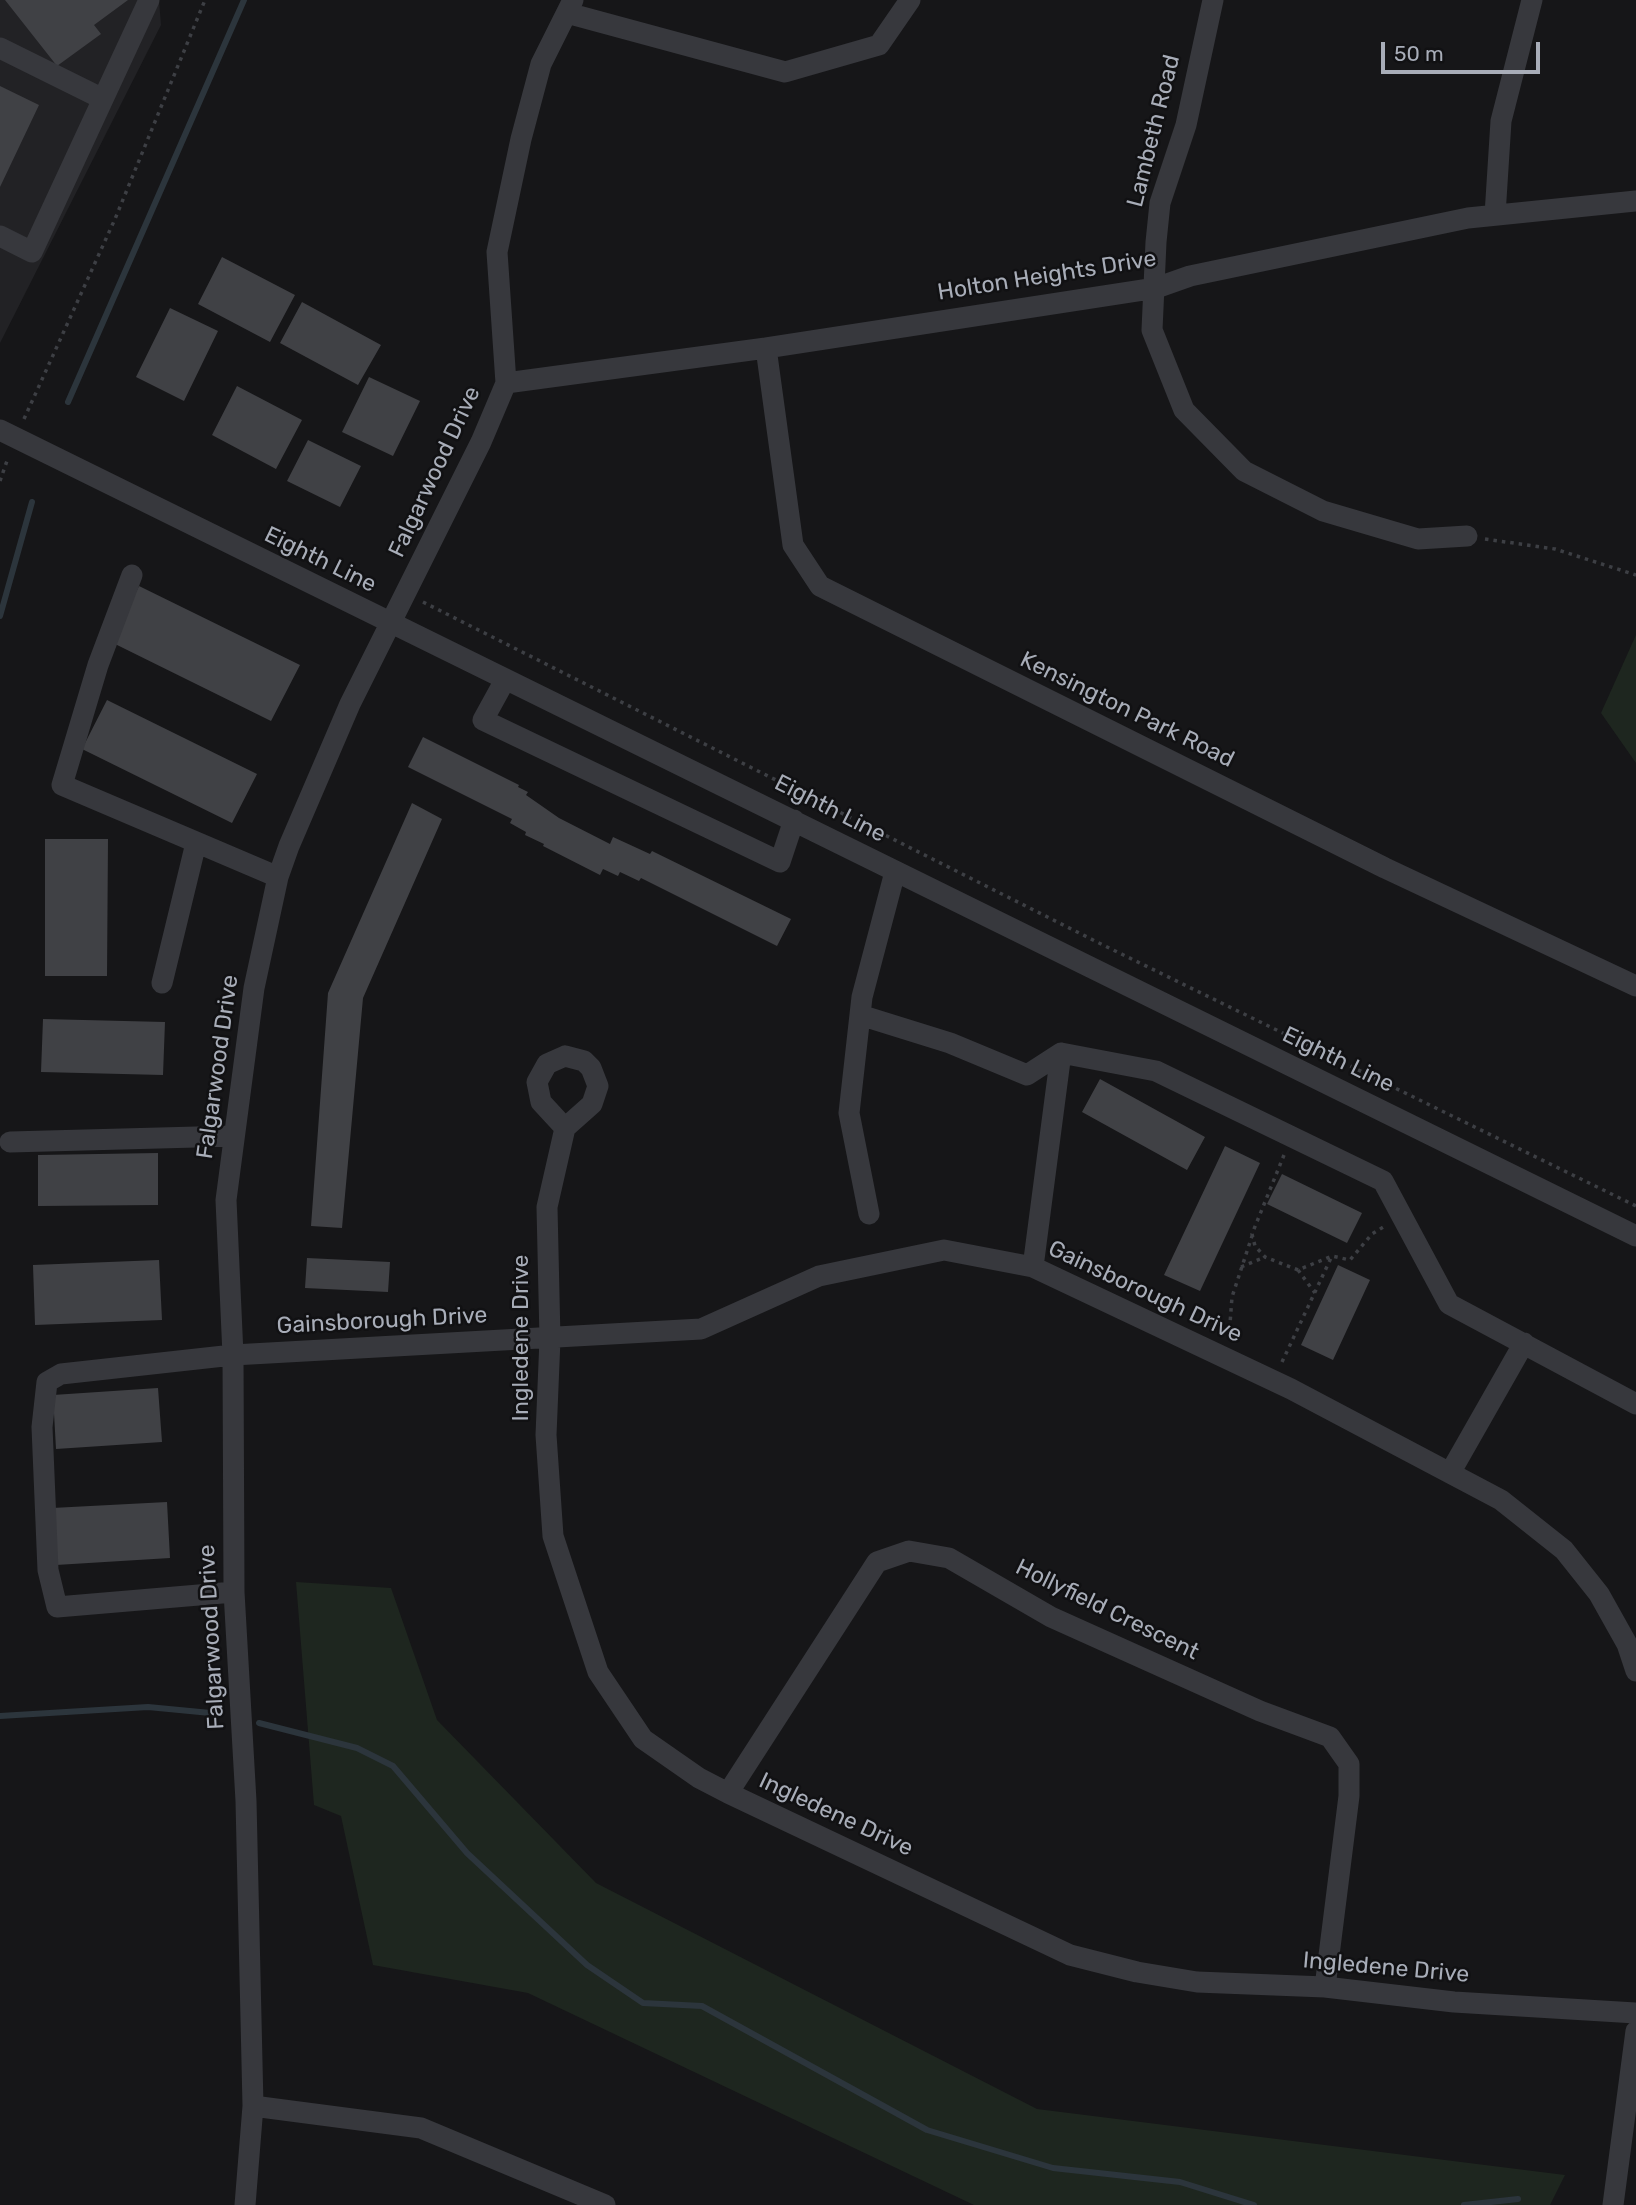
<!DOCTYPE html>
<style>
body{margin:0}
#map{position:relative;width:1636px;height:2205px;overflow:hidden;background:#161618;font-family:Rubik,sans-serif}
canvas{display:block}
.scale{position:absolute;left:1381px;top:42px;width:159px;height:32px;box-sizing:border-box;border:4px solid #a8adb8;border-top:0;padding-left:9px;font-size:21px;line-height:24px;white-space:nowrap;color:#a8adb8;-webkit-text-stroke:5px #111113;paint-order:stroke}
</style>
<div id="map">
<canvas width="1636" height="2205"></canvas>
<div class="scale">50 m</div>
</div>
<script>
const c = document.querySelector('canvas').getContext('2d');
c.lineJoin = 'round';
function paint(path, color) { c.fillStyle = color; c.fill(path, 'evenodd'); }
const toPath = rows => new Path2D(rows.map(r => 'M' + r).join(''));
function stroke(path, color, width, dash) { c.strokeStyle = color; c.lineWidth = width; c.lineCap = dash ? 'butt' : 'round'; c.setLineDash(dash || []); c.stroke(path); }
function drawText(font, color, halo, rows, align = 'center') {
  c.font = font + ' Rubik,sans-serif'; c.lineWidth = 5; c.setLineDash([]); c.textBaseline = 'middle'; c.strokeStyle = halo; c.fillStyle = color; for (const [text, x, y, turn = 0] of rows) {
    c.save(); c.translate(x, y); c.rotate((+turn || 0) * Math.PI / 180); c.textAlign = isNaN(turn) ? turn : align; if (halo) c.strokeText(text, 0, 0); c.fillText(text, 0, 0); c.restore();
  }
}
const built = toPath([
 [0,0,159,0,161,25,0,343]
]);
const green = toPath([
 [1636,635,1636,763,1601,713],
 [296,1582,391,1588,437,1720,596,1883,1037,2109,1565,2175,1550,2205,974,2205,528,1993,373,1965,341,1816,314,1805]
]);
const stream = toPath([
 [68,402,244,0],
 [0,616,32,502],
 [0,1716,148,1707,221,1714],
 [259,1723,357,1748,393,1766,467,1853,587,1965,643,2003,702,2006,927,2130,1053,2168,1180,2182,1254,2205],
 [1464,2205,1518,2199]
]);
const building = toPath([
 [5,0,128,0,94,25,101,34,57,66],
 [0,86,39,105,0,187],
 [222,257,295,295,270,342,198,304],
 [302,302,381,345,358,385,280,343],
 [170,308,218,331,184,401,136,377],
 [369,377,420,401,393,456,342,432],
 [237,386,302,420,276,469,212,435],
 [308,440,361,466,340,507,287,481],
 [139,586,300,665,271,721,111,642],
 [107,700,257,774,232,823,82,749],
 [423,737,519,785,518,787,528,792,526,795,559,818,610,844,613,837,650,854,652,851,791,919,777,946,641,878,639,881,620,872,618,876,603,869,600,875,543,846,544,844,525,835,526,832,510,823,512,819,408,767],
 [412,803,442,819,363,998,342,1228,311,1226,328,993],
 [45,839,108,839,107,976,45,976],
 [43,1019,165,1022,163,1075,41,1072],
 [1100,1079,1205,1137,1187,1170,1082,1112],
 [1225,1146,1260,1163,1200,1291,1164,1275],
 [158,1153,158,1205,38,1206,38,1155],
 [1282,1174,1362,1213,1347,1243,1267,1204],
 [307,1258,390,1262,388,1292,305,1288],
 [159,1260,162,1320,35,1325,33,1265],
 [1338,1265,1370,1280,1333,1360,1301,1345],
 [158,1388,162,1442,56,1449,53,1395],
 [167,1502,170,1558,56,1565,52,1508]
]);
const path = toPath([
 [24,419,115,219,205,0],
 [0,481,8,458],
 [1485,539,1555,549,1636,575],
 [423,602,1099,943,1636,1206],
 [1284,1155,1252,1234,1255,1246,1265,1257,1298,1270,1332,1256,1350,1260,1372,1234,1385,1226],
 [1241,1267,1265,1257],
 [1298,1270,1315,1293],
 [1229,1337,1232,1297,1252,1236],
 [1282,1362,1331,1258]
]);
const minor = toPath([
 [1213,0,1186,125,1160,203,1156,242,1152,330,1184,410,1244,471,1323,511,1418,539,1467,536],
 [567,13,785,72,879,45,910,0],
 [0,48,103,99],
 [1495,215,1501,121,1532,0],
 [0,236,32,252,149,0],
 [766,348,793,545,820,586,1385,868,1636,986],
 [506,383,766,348,1156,288,1190,276,1468,218,1636,201],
 [0,430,1636,1236],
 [132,575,98,665,62,785,278,877],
 [505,680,483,720,780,862,794,820],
 [162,983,196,843],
 [860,1015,950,1043,1027,1075,1061,1053,1156,1071,1383,1181,1449,1304,1636,1404],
 [565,1056,584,1061,591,1068,598,1086,592,1104,565,1128,541,1102,537,1082,547,1064,565,1056],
 [565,1128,547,1207,550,1339,546,1435,553,1536,598,1672,643,1739,699,1778,728,1793,1070,1955,1137,1972,1197,1982,1325,1987,1454,2002,1636,2013],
 [10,1142,234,1136],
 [869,1214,849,1113,862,997,895,872],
 [1033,1267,1061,1053],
 [1450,1473,1524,1343],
 [234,1592,57,1607,48,1570,42,1427,47,1382,61,1374,233,1355,701,1329,819,1276,944,1250,1033,1267,1291,1389,1501,1500,1564,1550,1599,1594,1627,1644,1636,1671],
 [728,1793,877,1562,909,1551,949,1558,1051,1617,1260,1711,1330,1737,1349,1764,1349,1796,1325,1987],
 [253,2106,421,2128,605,2205],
 [245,2205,253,2106,246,1801,234,1592,233,1355,226,1200,254,988,278,877,289,846,350,704,481,442,506,383,497,252,521,139,541,64,573,0],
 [1613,2205,1636,2031]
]);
const streetNames = [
 ["Lambeth Road",1154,131,-76],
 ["Holton Heights Drive",1047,276,-9],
 ["Falgarwood Drive",435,472,-65],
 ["Eighth Line",320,560,26],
 ["Kensington Park Road",1127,710,26],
 ["Eighth Line",830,809,27],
 ["Eighth Line",1338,1060,26],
 ["Falgarwood Drive",218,1067,-82],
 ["Gainsborough Drive",1145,1292,25],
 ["Gainsborough Drive",382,1321,-3],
 ["Ingledene Drive",521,1338,-90],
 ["Hollyfield Crescent",1107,1610,26],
 ["Falgarwood Drive",212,1637,-93],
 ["Ingledene Drive",836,1815,25],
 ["Ingledene Drive",1386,1968,5]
];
paint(built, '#222225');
paint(green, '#1e261f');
stroke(stream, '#2c353c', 6);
paint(building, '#404145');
stroke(path, '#3d3f44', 3.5, [3.5, 5]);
stroke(minor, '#37383d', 21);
drawText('23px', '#a8adb8', '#111113', streetNames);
</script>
